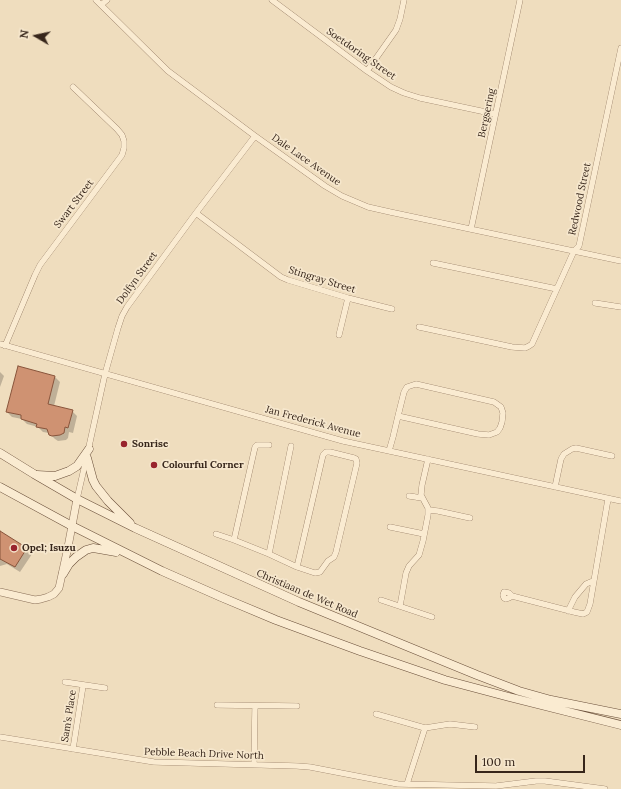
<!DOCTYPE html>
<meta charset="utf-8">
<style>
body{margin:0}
#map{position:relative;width:621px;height:789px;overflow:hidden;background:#efddbe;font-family:Lora,serif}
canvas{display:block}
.north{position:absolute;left:16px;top:16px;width:40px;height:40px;-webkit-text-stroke:3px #f6e7cd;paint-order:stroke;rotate:279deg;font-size:11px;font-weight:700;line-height:16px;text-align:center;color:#37261b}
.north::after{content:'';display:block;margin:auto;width:14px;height:18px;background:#37261b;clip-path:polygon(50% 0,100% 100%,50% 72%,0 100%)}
.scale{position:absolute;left:475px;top:755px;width:110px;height:18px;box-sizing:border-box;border:2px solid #37261b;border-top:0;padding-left:5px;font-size:12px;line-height:14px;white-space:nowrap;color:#37261b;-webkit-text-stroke:3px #f6e7cd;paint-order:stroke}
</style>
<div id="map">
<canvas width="621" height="789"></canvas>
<div class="north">N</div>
<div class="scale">100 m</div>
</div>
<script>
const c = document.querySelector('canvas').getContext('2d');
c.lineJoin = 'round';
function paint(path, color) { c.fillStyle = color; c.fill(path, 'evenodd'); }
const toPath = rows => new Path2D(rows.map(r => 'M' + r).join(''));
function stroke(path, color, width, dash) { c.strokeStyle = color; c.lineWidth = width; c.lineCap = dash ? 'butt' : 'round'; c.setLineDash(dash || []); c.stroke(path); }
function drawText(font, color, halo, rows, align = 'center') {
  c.font = font + ' Lora,serif'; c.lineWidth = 3.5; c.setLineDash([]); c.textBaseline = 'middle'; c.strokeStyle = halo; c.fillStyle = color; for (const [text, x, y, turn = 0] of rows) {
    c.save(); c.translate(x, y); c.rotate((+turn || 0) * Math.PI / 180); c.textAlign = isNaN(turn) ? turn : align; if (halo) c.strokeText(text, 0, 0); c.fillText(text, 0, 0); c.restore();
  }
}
const shadow = toPath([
 [19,367,55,377,60,382,54,406,72,411,77,416,73,433,69,432,68,438,66,440,58,441,55,439,49,433,43,432,38,427,27,424,22,419,12,417,7,412],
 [0,372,4,376,0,387],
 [0,533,27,549,32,554,20,572,7,564,0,566]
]);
const building = toPath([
 [18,366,55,376,48,404,73,410,68,428,65,427,64,433,60,435,52,436,49,435,47,429,36,427,37,424,21,419,21,415,6,412,18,366],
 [0,531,27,548,15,567,0,559,0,531]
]);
const minor = toPath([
 [96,0,168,71,255,136,325,186,342,196,368,207,390,212,621,261],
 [272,0,367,71,391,87,404,93,420,98,495,114],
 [101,5,107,0],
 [367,71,396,30,400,19,404,0],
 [196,213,281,277,288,280,348,298,392,309],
 [471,229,520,0],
 [433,263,557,289],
 [595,303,621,307],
 [419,327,512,347,525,348,529,346,532,344,574,251,579,246,621,48],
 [339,335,348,298],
 [0,344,343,441,621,501],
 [5,346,35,275,40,265,122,155,124,148,124,141,122,135,117,129,73,87],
 [269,445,257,445,255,447,234,540,269,554,291,446],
 [88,451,105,374,118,328,122,316,127,307,196,213,255,136],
 [389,451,393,437,398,416,404,392,407,387,416,384,494,402,501,407,503,413,502,422,500,428,497,432,489,435,478,434,398,416],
 [555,487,561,459,564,454,572,449,576,448,612,456],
 [409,496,422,498],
 [77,499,86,460],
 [428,510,438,511,470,518],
 [390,527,424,534],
 [216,534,234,540],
 [269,554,297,567,315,573,320,572,328,561,334,557,336,552,357,463,356,459,354,458,330,452,326,452,323,455,297,567],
 [512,596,509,593,504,592,503,595,504,598,506,599,509,598,512,596,574,612,583,614,587,612,590,604,608,499],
 [381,600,432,617],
 [400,606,406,573,409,566,419,555,423,541,428,515,428,508,421,495,422,485,428,459],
 [568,611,575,597,586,584,593,581],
 [65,682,105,688],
 [217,705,297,706],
 [376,714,425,728,407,784],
 [425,728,450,724,475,727],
 [0,737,154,762,297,766,310,767,398,784,496,786,536,781,545,781,605,789],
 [73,749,83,686],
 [254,765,255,706]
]);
const tertiary = toPath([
 [0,592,35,600,41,599,48,597,54,594,59,588,68,547,77,499]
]);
const secondary = toPath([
 [0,453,34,474,77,499,135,528,299,602,477,675,519,691,551,700,621,714],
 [87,458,93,480,96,486,108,501,130,523],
 [37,475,55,476,69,471,77,466,89,449],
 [0,487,72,526,162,571,221,597,276,620,360,651,445,680,509,697,621,725],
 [63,574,69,564,76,557,86,550,93,548,99,549,116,552]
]);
const markers = [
 [124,444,4,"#99242e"],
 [154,465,4,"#99242e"],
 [14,548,4,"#99242e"]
];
const streetNames = [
 ["Soetdoring Street",361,54,35],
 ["Bergsering",487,113,-78],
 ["Dale Lace Avenue",306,160,35],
 ["Redwood Street",580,199,-78],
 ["Swart Street",74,204,-53],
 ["Dolfyn Street",137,278,-54],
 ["Stingray Street",322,280,17],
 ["Jan Frederick Avenue",313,422,15],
 ["Christiaan de Wet Road",307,594,23],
 ["Sam’s Place",69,716,-81],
 ["Pebble Beach Drive North",204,754,2]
];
const poiNames = [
 ["Sonrise",132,444],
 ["Colourful Corner",162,465],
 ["Opel; Isuzu",22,548]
];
paint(shadow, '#0003');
paint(building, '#cf9272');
stroke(building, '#88543b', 1);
stroke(minor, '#886d56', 6);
stroke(tertiary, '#886d56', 8);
stroke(secondary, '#694e39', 9);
stroke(minor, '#faebd1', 5.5);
stroke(tertiary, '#faebd1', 7);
stroke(secondary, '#faebd1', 8);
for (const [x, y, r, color] of markers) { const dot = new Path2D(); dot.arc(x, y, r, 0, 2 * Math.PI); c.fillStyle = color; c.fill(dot); stroke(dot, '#f6e7cd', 1.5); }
drawText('10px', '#37261b', '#f6e7cd', streetNames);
drawText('bold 10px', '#37261b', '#f6e7cd', poiNames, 'left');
</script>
